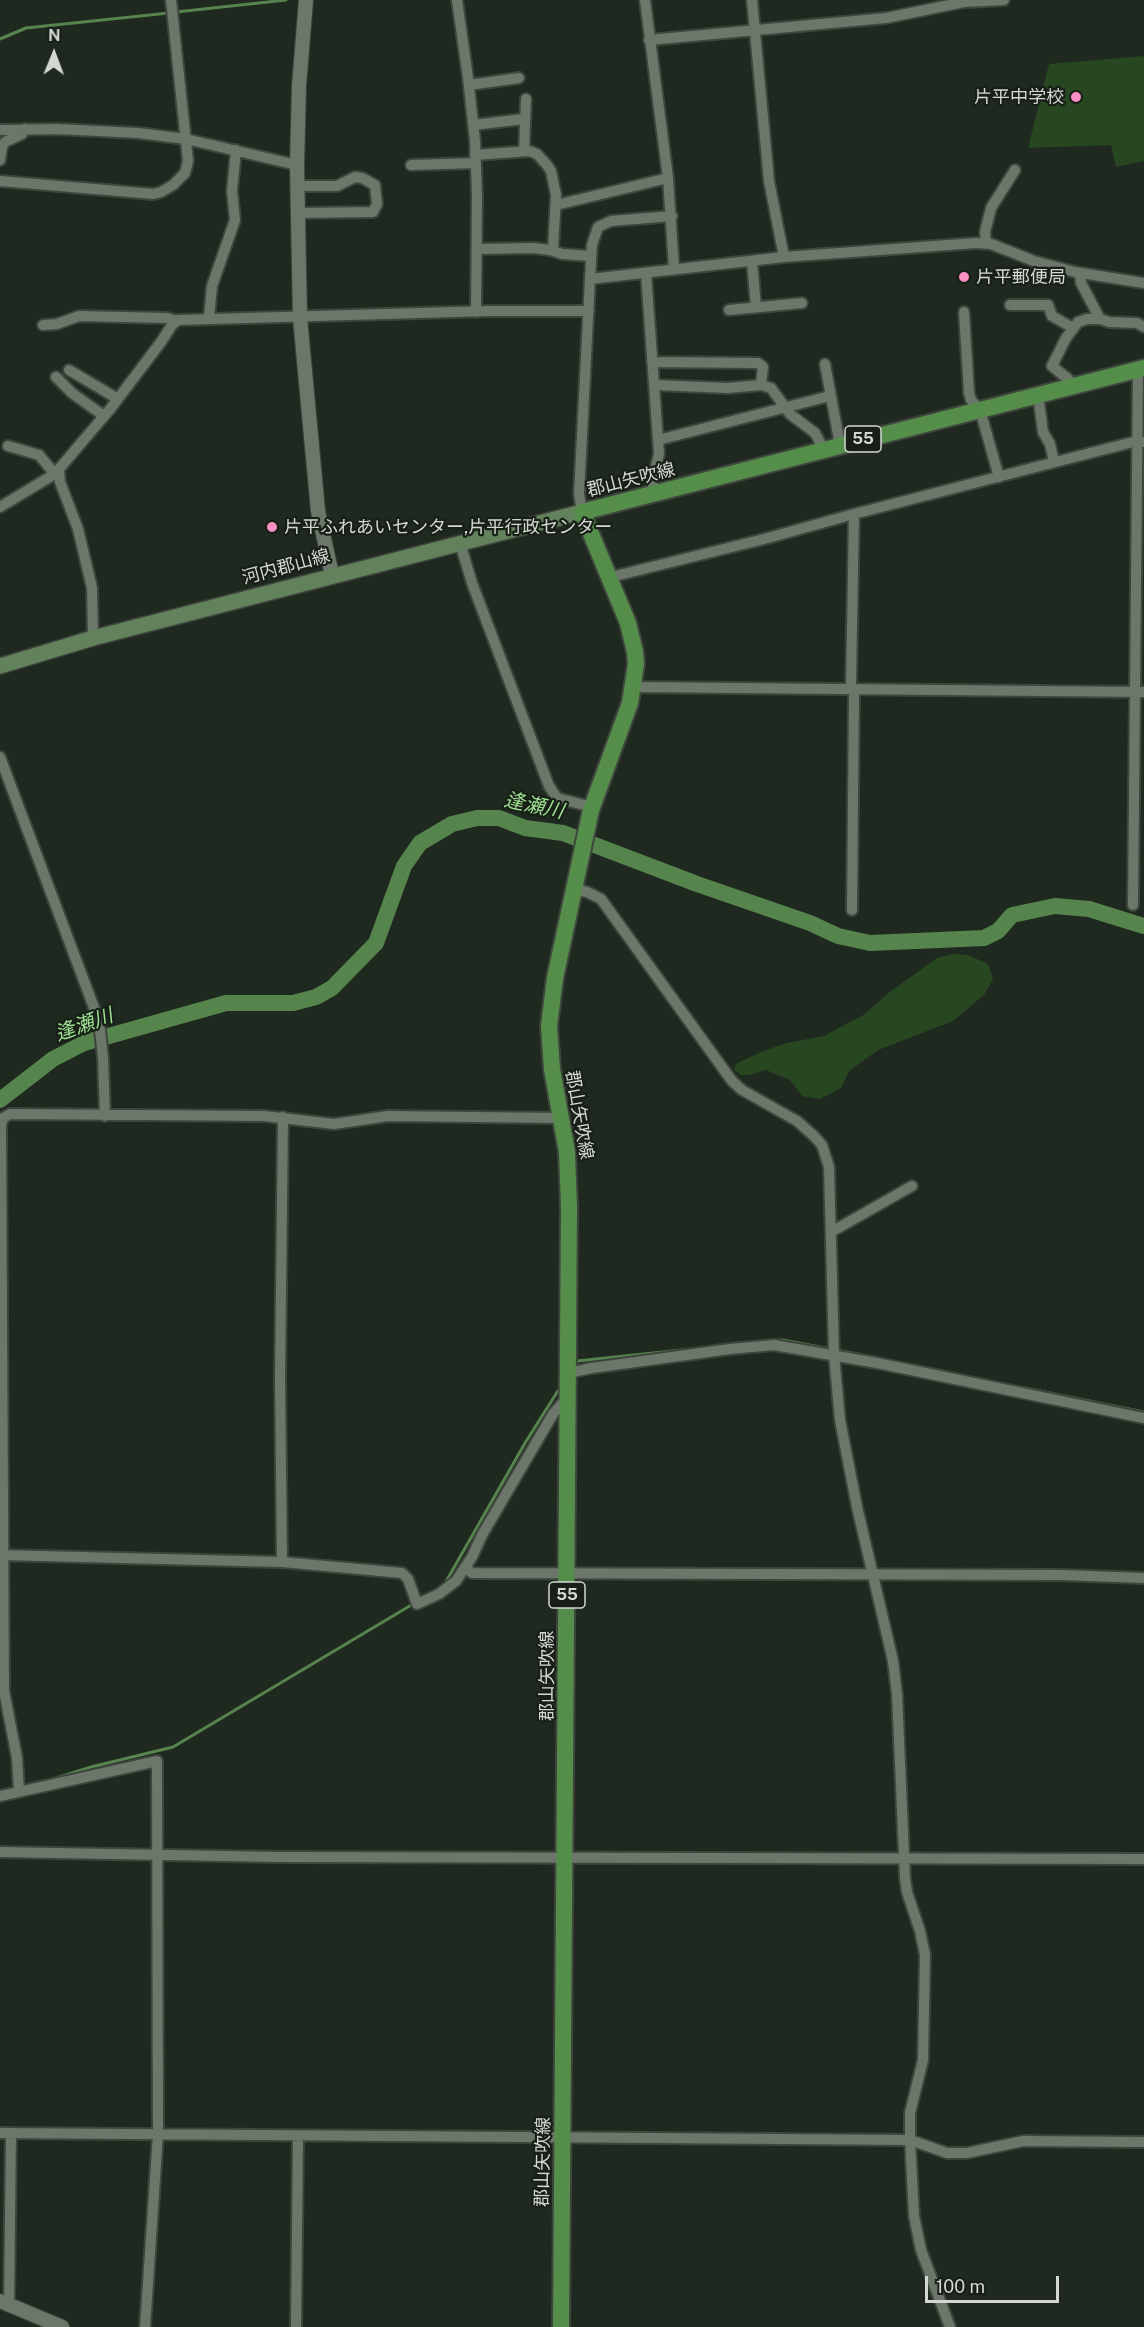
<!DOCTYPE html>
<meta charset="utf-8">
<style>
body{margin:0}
#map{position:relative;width:1144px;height:2327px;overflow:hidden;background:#20291f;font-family:"Public Sans",sans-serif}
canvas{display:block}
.north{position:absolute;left:24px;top:24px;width:60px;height:60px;-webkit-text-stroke:4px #171f16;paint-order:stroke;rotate:1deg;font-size:16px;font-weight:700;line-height:24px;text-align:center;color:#d3d8d2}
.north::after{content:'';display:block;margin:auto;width:21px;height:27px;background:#d3d8d2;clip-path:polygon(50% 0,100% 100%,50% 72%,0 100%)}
.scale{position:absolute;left:925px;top:2276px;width:134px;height:27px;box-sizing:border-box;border:3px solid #d3d8d2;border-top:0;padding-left:8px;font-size:18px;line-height:21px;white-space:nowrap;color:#d3d8d2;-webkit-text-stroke:4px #171f16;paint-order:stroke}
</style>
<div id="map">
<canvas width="1144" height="2327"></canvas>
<div class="north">N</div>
<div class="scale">100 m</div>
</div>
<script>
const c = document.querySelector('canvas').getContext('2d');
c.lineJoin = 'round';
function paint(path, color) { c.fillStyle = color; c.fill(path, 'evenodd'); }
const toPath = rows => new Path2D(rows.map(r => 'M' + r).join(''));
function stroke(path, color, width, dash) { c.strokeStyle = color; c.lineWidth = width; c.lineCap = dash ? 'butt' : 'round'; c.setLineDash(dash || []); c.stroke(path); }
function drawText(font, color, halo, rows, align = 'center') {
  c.font = font + ' "Public Sans","Noto Sans JP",sans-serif'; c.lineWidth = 4.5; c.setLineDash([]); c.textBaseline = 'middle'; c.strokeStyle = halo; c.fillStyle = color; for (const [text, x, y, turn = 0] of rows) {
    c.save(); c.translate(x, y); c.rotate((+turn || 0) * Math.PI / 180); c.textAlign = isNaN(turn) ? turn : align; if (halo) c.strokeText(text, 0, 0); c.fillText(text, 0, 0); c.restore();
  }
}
const green = toPath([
 [1144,56,1144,161,1116,167,1111,145,1028,148,1049,64],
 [953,954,968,955,988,964,993,979,984,995,953,1021,878,1050,849,1071,841,1088,820,1099,802,1096,790,1080,766,1070,749,1075,741,1075,734,1070,736,1064,763,1051,787,1043,824,1036,865,1014,887,994,937,958]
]);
const stream = toPath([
 [176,12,286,0],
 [0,39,26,28,169,13],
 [736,1343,783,1340,830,1349],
 [837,1350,957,1374],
 [574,1365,577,1361,682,1350],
 [1025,1388,1144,1412],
 [444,1585,525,1443,561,1386],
 [50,1780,91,1767,173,1747,413,1604]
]);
const river = toPath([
 [0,1100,53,1059,84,1043,226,1003,293,1003,316,997,332,988,376,943,404,866,420,843,452,824,477,818,499,818,525,828,563,833,697,884,810,923,838,936,870,943,984,938,998,931,1012,915,1055,906,1089,909,1144,926]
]);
const minor = toPath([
 [457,0,468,78,475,141,477,196,476,312],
 [645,0,668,178,674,269],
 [752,0,769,181,784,257],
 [649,40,886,18,964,2,1004,0],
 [469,85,519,78],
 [473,125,524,119],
 [0,130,57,129,138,133,186,139,297,165],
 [524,151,526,99],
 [475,155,529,151,537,154,547,165,551,171,556,195,553,250],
 [0,160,2,147,5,142,22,134,25,129],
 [411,165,476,163],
 [0,181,153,194,161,192,173,185,185,173,188,161,171,0],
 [298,186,337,186,355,177,362,178,375,185,377,204,373,212,298,213],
 [556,205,668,178],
 [986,243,985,232,991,208,1015,170],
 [477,249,533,248,550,250,562,254,590,256],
 [752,261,756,307],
 [646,273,659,454,653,478,653,494],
 [1080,274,1081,283,1100,319],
 [590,279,592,245,598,227,611,221,672,216],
 [1010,305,1048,305,1052,316,1073,328],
 [729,310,802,303],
 [964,312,969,393,971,400,980,410,999,477],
 [209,318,212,286,235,220,232,191,236,150],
 [43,325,57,324,79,316,167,318,177,321],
 [652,362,758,363,763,367,761,385],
 [825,364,840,445],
 [69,370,118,399],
 [56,377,72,393,104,416],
 [654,385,728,388,761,385,771,388,790,414,815,433,824,450],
 [1073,386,1068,379,1052,366,1066,338,1078,322,1087,319,1100,319,1109,322,1137,323,1144,327],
 [1038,395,1043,432,1050,444,1054,462],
 [658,440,830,396],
 [8,446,39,455,55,474],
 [0,507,58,472],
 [582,512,579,494,590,279,784,257,976,243,991,244,1034,261,1075,272,1144,283],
 [460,543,472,583,549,786,557,798,592,807],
 [611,577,764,539,854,514,1133,442,1144,442],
 [93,638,92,588,78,529,60,482,59,469,111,408,161,342,172,325,178,320,488,311,589,311],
 [634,687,1144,692],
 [0,757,99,1021,103,1058,105,1116],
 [573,889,587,892,601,899,732,1081,742,1090,797,1121,814,1136,822,1145,829,1167,834,1355,840,1420,857,1507,893,1661,897,1694,905,1878,907,1892,920,1931,925,1955,923,2060,910,2113,910,2140,914,2216,921,2250,950,2327],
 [1133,905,1138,369],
 [852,910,854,693,851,685,854,514],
 [831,1232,912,1186],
 [568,1373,592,1368,730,1349,774,1345,877,1363,1144,1418],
 [0,1555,282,1562,402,1573,408,1579,417,1604,439,1594,456,1581,472,1557,482,1535,553,1414,567,1398],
 [282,1562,280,1378,283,1117],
 [465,1567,472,1573,1062,1575,1144,1578],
 [19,1792,17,1758,4,1691,1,1126,3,1118,10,1114,264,1116,334,1124,388,1116,561,1118],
 [0,1796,157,1761,158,2134,145,2327],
 [0,1852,279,1857,1144,1859],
 [0,2133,910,2140,947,2153,967,2153,1023,2141,1144,2142],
 [9,2305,11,2133],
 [296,2327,298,2136]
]);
const tertiary = toPath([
 [306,0,299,86,297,165,300,318,318,511,332,575],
 [0,2301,62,2327]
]);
const secondary = toPath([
 [0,666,93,638,582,512]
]);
const primary = toPath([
 [561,2327,569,1207,567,1152,552,1069,549,1026,555,978,591,810,630,703,636,664,635,652,628,623,582,512,1144,368]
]);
const markers = [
 [1076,97,6,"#fc8fc3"],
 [964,277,6,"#fc8fc3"],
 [272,527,6,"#fc8fc3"]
];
const shields = [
 [863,439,36],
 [567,1595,36]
];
const shieldNames = [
 ["55",863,439],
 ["55",567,1595]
];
const poiNames = [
 ["片平中学校",1064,97,"right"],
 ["片平郵便局",976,277],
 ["片平ふれあいセンター,片平行政センター",284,527]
];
const streetNames = [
 ["郡山矢吹線",631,480,-14],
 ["河内郡山線",286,567,-15],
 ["郡山矢吹線",579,1115,80],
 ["郡山矢吹線",547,1676,-90],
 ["郡山矢吹線",543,2162,-89]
];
const waterNames = [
 ["逢瀬川",534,806,12],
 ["逢瀬川",84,1025,-20]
];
paint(green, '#274721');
stroke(stream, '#55844d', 3);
stroke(river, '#55844d', 16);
stroke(minor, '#3e453d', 14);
stroke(tertiary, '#3e453d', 16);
stroke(secondary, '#3e453d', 18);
stroke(primary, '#3e453d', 20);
stroke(minor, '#6c766a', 10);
stroke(tertiary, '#6c766a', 14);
stroke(secondary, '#61825a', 15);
stroke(primary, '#558d4b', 16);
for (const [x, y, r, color] of markers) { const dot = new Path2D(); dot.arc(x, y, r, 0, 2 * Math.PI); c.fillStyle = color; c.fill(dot); stroke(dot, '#171f16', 2); }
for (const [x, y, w] of shields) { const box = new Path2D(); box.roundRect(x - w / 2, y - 13, w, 26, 4.5); c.fillStyle = '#171f16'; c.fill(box); stroke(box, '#d3d8d2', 1.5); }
drawText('bold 16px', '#d3d8d2', null, shieldNames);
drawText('18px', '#d3d8d2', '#171f16', poiNames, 'left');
drawText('18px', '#d3d8d2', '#171f16', streetNames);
drawText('italic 20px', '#9ee192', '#171f16', waterNames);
</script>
